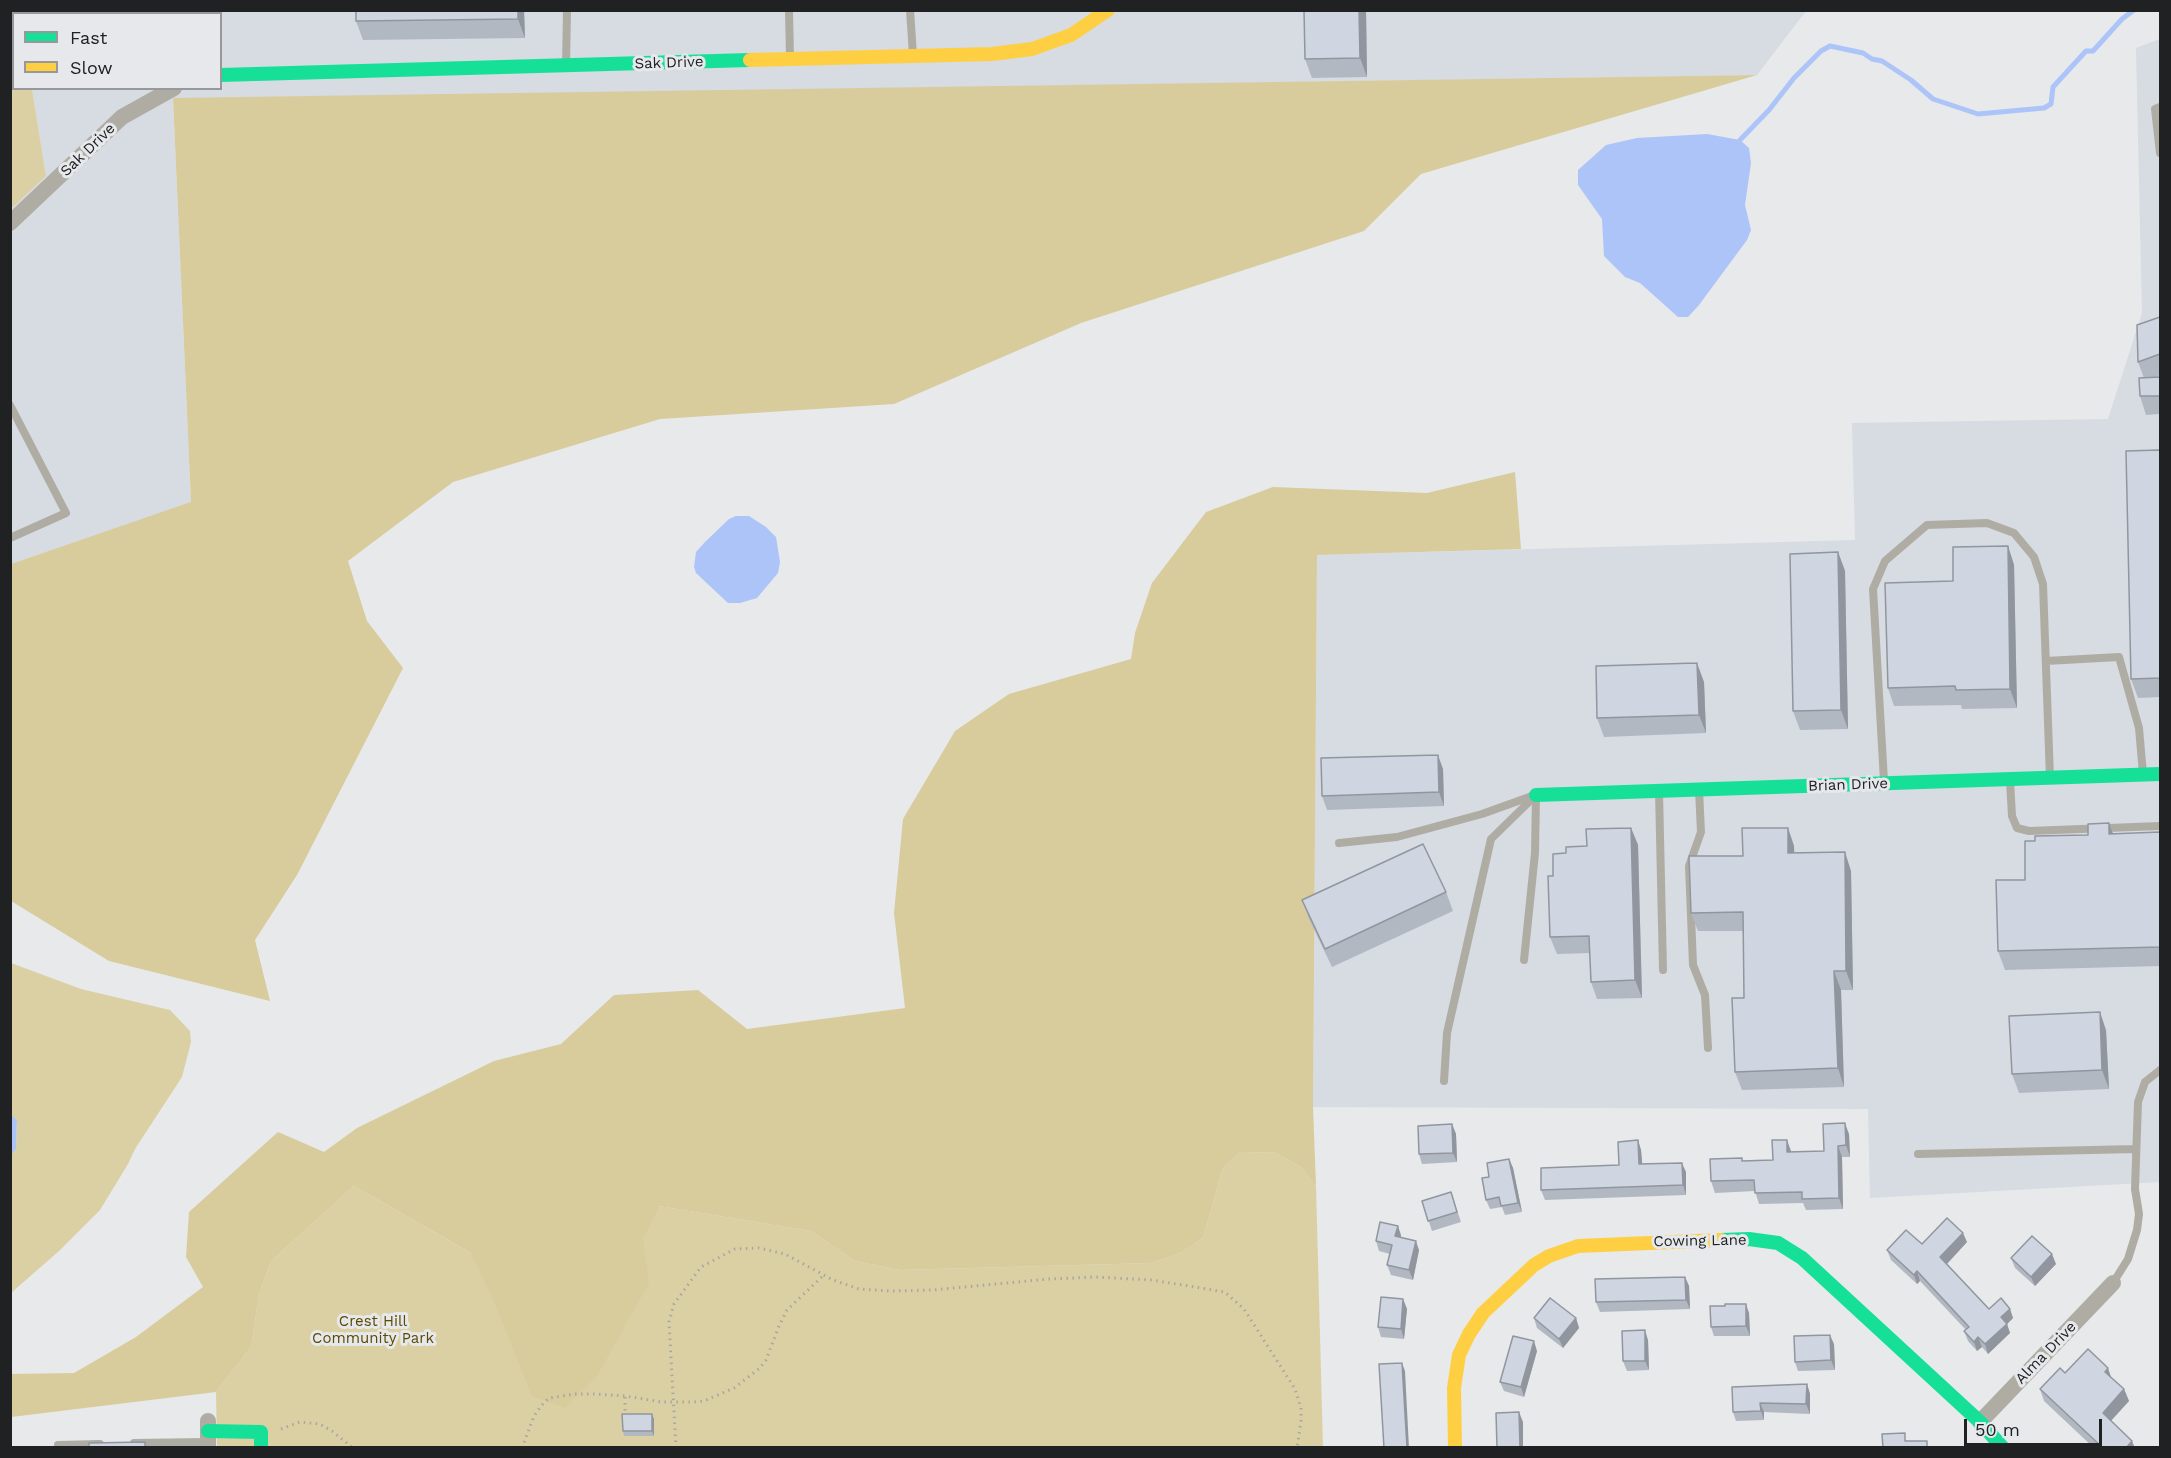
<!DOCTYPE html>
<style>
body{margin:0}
#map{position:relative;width:2171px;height:1458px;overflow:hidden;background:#e7e9eb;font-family:"Work Sans",sans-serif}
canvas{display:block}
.frame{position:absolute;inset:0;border:12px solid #202122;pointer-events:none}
.legend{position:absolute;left:12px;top:12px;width:210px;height:78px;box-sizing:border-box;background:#e6e8ec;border:2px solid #97989b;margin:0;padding:8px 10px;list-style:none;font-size:18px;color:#202122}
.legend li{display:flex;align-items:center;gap:12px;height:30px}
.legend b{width:30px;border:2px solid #97989b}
.scale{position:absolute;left:1964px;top:1419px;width:138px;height:27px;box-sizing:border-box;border:3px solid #202122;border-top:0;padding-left:8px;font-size:18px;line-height:21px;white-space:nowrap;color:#202122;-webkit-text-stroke:4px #e6e8ec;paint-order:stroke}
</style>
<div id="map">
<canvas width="2171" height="1458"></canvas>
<div class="frame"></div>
<ul class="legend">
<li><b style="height:8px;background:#16e098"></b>Fast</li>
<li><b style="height:8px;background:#ffcf43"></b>Slow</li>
</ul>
<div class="scale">50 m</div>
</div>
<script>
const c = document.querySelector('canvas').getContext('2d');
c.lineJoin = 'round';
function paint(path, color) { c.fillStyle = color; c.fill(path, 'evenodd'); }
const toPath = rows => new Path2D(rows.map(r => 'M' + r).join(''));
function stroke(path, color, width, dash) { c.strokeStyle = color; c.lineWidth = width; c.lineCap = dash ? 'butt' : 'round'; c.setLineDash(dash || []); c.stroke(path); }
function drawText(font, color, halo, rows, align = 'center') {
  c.font = font + ' "Work Sans",sans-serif'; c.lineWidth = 6; c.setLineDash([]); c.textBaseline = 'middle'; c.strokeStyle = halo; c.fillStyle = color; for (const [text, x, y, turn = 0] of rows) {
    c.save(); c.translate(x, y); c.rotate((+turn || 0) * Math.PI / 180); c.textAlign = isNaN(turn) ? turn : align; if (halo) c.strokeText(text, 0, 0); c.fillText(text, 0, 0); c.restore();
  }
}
const built = toPath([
 [20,11,1806,11,1757,75,173,99,191,503,11,564,10,202,13,206,46,176,32,89,220,88,220,14,20,14],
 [2160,39,2160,1182,1870,1198,1868,1109,1313,1107,1317,555,1855,540,1852,423,2108,419,2142,313,2136,48]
]);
const green = toPath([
 [10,11,20,11,20,13,14,14,14,88,32,89,46,176,13,207,10,202],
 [11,963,81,989,170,1010,190,1031,191,1042,182,1077,135,1149,128,1164,100,1210,59,1251,11,1293,10,1155,16,1149,17,1120,10,1115],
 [1274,1152,1301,1167,1316,1186,1323,1447,217,1447,216,1392,251,1347,259,1294,271,1261,354,1186,490,1264,659,1206,811,1231,855,1261,900,1270,1151,1263,1180,1253,1203,1238,1223,1168,1239,1153]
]);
const forest = toPath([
 [1757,75,1421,174,1364,231,1081,323,894,404,660,419,453,482,348,561,367,621,403,668,297,875,255,940,270,1001,109,961,11,901,11,564,191,502,173,98],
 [1515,472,1521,549,1317,555,1313,1107,1316,1186,1301,1167,1274,1152,1239,1153,1223,1168,1203,1238,1180,1253,1151,1263,900,1270,855,1261,811,1231,659,1206,643,1239,649,1283,597,1376,565,1408,532,1396,497,1308,471,1253,354,1186,271,1261,259,1294,251,1347,216,1392,11,1417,10,1374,74,1373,136,1337,203,1287,186,1257,189,1212,278,1132,324,1152,357,1128,494,1061,561,1044,614,995,698,990,747,1029,905,1008,894,913,903,819,955,731,1009,694,1131,659,1135,633,1152,583,1206,512,1273,487,1427,493]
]);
const water = toPath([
 [1707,134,1740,140,1749,148,1751,163,1745,205,1751,230,1747,240,1699,305,1688,317,1678,317,1640,283,1625,277,1604,256,1602,219,1578,185,1578,170,1606,145,1637,138],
 [736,516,749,516,766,527,776,537,780,562,778,573,757,598,740,603,728,603,696,573,694,567,696,552,705,542,729,519],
 [11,1115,17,1120,16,1149,11,1155]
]);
const stream = toPath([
 [1740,140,1769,110,1794,78,1821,51,1830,46,1863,53,1872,59,1882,61,1911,80,1933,99,1978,114,2044,108,2051,104,2053,87,2086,51,2093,51,2122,19,2134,10]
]);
const path = toPath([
 [625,1397,625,1417],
 [281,1429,300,1422,320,1424,332,1431,353,1448],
 [522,1448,534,1416,541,1406,549,1398,575,1394,594,1394,625,1396,662,1402,694,1402,704,1401,734,1388,760,1368,766,1360,779,1326,787,1310,824,1275],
 [676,1448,669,1322,674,1304,701,1267,735,1249,759,1248,785,1254,833,1280,859,1289,891,1291,933,1290,1049,1279,1094,1277,1152,1280,1225,1292,1244,1309,1295,1389,1301,1408,1301,1421,1297,1448]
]);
const lane = toPath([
 [789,10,790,58],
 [910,10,913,55],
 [566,65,567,10],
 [2160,107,2155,109,2160,153],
 [10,405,66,513,10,538],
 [2046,661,2119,657,2139,728,2143,774],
 [1884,781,1873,589,1885,561,1927,525,1987,523,2014,533,2034,557,2043,584,2050,778],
 [2010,781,2012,816,2017,828,2029,831,2160,826],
 [1699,790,1701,832,1689,866,1693,965,1705,995,1708,1048],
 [1659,791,1663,970],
 [1339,843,1397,837,1482,814,1532,796],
 [1524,960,1535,853,1536,796],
 [1444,1081,1447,1033,1491,839,1535,796],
 [1918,1154,2135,1149],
 [2113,1283,2128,1259,2137,1230,2139,1214,2135,1189,2138,1102,2145,1082,2160,1070],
 [134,1443,208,1442],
 [58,1448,58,1445,100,1444]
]);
const street = toPath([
 [10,223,122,117,174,88],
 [208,1421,208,1448],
 [1980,1422,2113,1283]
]);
const fast = toPath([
 [220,75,750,60],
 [1536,795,2160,774],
 [1721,1240,1749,1239,1778,1243,1802,1258,1980,1422,2003,1448],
 [208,1431,261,1432,261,1448]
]);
const slow = toPath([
 [750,60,992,54,1032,49,1071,35,1108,10],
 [1455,1448,1454,1388,1459,1355,1469,1334,1483,1313,1534,1265,1549,1256,1578,1246,1721,1240]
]);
const wall = toPath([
 [356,10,524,10,525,38,363,40,356,21],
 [1304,10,1366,10,1367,77,1312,78,1305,59],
 [2160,317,2160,375,2153,378,2160,377,2160,414,2146,415,2140,396,2144,378,2138,362],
 [2160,450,2160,697,2138,698,2131,679],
 [2008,546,2014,565,2017,708,1962,709,1961,705,1894,706,1888,688,1953,581],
 [1838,552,1845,571,1848,729,1800,730,1793,711],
 [1704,682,1706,733,1604,737,1597,718],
 [1443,769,1444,806,1327,810,1322,796],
 [2109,823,2113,834,2160,832,2160,966,2005,970,1998,951,2025,880,2035,841,2088,835],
 [1631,828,1638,845,1642,998,1597,999,1591,982,1590,953,1557,954,1550,937,1553,876,1566,853,1587,846],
 [1788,828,1794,846,1794,853,1851,871,1853,990,1841,990,1844,1087,1742,1090,1735,1072,1744,998,1743,931,1698,931,1691,913,1743,856],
 [1446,892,1453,911,1332,967,1309,919,1302,900],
 [2106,1030,2109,1089,2019,1093,2012,1074],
 [1452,1124,1456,1134,1457,1162,1422,1164,1419,1154],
 [1849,1134,1850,1157,1842,1157,1843,1209,1806,1210,1803,1203,1759,1204,1755,1191,1715,1193,1711,1181,1742,1158,1743,1161,1773,1160,1791,1152,1824,1151],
 [1638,1140,1641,1150,1642,1164,1686,1172,1686,1195,1545,1200,1541,1190,1619,1165],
 [1509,1159,1513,1168,1522,1212,1505,1215,1502,1207,1490,1209,1486,1200,1489,1177],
 [1451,1192,1461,1222,1432,1231,1422,1201],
 [1401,1235,1401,1237,1419,1250,1413,1280,1391,1275,1387,1265,1390,1254,1379,1251,1376,1241],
 [1967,1242,1947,1264,1989,1309,2010,1309,2013,1318,2007,1324,2010,1333,1988,1354,1982,1347,1977,1351,1968,1341,1964,1331,1966,1330,1920,1281,1917,1284,1891,1260,1887,1250,1922,1244],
 [2011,1258,2056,1264,2035,1286,2015,1268],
 [1685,1277,1689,1286,1690,1309,1600,1312,1596,1302],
 [1403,1299,1407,1309,1404,1339,1381,1337,1378,1327],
 [1725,1306,1749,1313,1750,1336,1714,1336,1711,1327],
 [1534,1318,1576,1318,1579,1328,1563,1348,1537,1328],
 [1648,1340,1649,1370,1627,1371,1623,1361],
 [1834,1344,1835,1370,1798,1371,1795,1362],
 [1537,1351,1524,1397,1504,1391,1500,1382],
 [2065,1373,2111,1377,2124,1389,2129,1401,2111,1421,2135,1448,2094,1448,2044,1401,2040,1389],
 [1807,1384,1810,1394,1810,1414,1764,1412,1764,1420,1736,1421,1733,1412],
 [654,1419,654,1436,624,1436,623,1431]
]);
const shadedWall = toPath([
 [518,10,524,10,525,38,518,19],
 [1359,10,1366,10,1367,77,1360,58],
 [2008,546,2014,565,2017,708,2010,689],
 [1838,552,1845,571,1848,729,1841,710],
 [1697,663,1704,682,1706,733,1699,715],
 [1438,755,1443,769,1444,806,1439,792],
 [2109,823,2116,842,2109,834],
 [1631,828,1638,845,1642,998,1635,980],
 [1788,828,1794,846,1795,872,1788,853],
 [1845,852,1851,871,1853,990,1846,971],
 [1834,971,1841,990,1844,1087,1838,1068],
 [2100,1012,2106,1030,2109,1089,2102,1070],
 [1845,1123,1849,1134,1850,1157,1846,1145],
 [1452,1124,1456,1134,1457,1162,1453,1153],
 [1638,1140,1641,1150,1643,1173,1639,1164],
 [1787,1140,1791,1151,1791,1163,1787,1152],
 [1838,1146,1842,1157,1843,1209,1839,1198],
 [1509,1159,1513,1168,1522,1212,1518,1203],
 [1682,1163,1686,1172,1686,1195,1683,1185],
 [1398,1226,1401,1235,1399,1245,1395,1236],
 [1963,1233,1967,1242,1944,1267,1940,1257],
 [1416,1241,1419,1250,1413,1280,1409,1270],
 [2052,1254,2056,1264,2035,1286,2031,1277],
 [1917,1271,1920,1281,1917,1284,1914,1275],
 [1685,1277,1689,1286,1690,1309,1686,1300],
 [1403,1299,1407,1309,1404,1339,1401,1329],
 [1746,1304,1749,1313,1750,1336,1746,1326],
 [2010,1309,2013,1318,2007,1324,2010,1333,1988,1354,1985,1344,2001,1317],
 [1576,1318,1579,1328,1563,1348,1559,1339],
 [1645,1330,1648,1340,1649,1370,1645,1361],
 [1830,1335,1834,1344,1835,1370,1831,1360],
 [1978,1337,1982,1347,1977,1351,1974,1342],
 [1534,1341,1537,1351,1524,1397,1521,1387],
 [1402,1363,1405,1371,1409,1448,1407,1448],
 [2108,1368,2112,1380,2105,1372],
 [1807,1384,1810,1394,1810,1414,1806,1404],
 [2124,1389,2129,1401,2107,1425,2103,1413],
 [1760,1403,1764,1412,1764,1420,1761,1411],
 [1519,1412,1523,1422,1523,1448,1520,1448],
 [652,1414,654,1419,654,1436,652,1431],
 [2132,1441,2135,1448,2126,1448]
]);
const building = toPath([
 [356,10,518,10,518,19,356,21,356,10],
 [1304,10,1359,10,1360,58,1305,59,1304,10],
 [2160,317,2160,354,2138,362,2137,325,2160,317],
 [2160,377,2160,396,2140,396,2139,378,2160,377],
 [2160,450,2160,678,2131,679,2126,451,2160,450],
 [2008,546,2010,689,1956,690,1955,686,1888,688,1885,583,1953,581,1953,547,2008,546],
 [1838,552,1841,710,1793,711,1790,554,1838,552],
 [1697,663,1699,715,1597,718,1596,666,1697,663],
 [1438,755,1439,792,1322,796,1321,758,1438,755],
 [2109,823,2109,834,2160,832,2160,947,1998,951,1996,880,2025,880,2025,841,2035,841,2035,836,2088,835,2088,824,2109,823],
 [1631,828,1635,980,1591,982,1589,936,1550,937,1548,876,1553,876,1553,854,1566,853,1566,847,1587,846,1586,829,1631,828],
 [1742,828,1788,828,1788,853,1845,852,1846,971,1834,971,1838,1068,1735,1072,1732,998,1744,998,1743,912,1691,913,1689,856,1743,856,1742,828],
 [1423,844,1446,892,1325,949,1302,900,1423,844],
 [2100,1012,2102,1070,2012,1074,2009,1016,2100,1012],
 [1845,1123,1846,1145,1838,1146,1839,1198,1802,1199,1802,1192,1755,1193,1754,1180,1711,1181,1710,1159,1742,1158,1742,1161,1773,1160,1772,1140,1787,1140,1787,1152,1824,1151,1823,1124,1845,1123],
 [1452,1124,1453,1153,1419,1154,1418,1126,1452,1124],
 [1638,1140,1639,1164,1682,1163,1683,1185,1541,1190,1541,1168,1619,1165,1618,1142,1638,1140],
 [1509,1159,1518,1203,1501,1206,1499,1197,1486,1200,1482,1178,1489,1177,1487,1163,1509,1159],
 [1451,1192,1457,1212,1428,1221,1422,1201,1451,1192],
 [1947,1218,1963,1233,1940,1257,1989,1309,2001,1298,2010,1309,2001,1317,2007,1324,1985,1344,1978,1337,1974,1342,1964,1331,1969,1327,1917,1271,1914,1275,1887,1250,1906,1230,1922,1244,1947,1218],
 [1380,1222,1398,1226,1395,1236,1416,1241,1409,1270,1387,1265,1392,1245,1376,1241,1380,1222],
 [2032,1236,2052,1254,2031,1277,2011,1258,2032,1236],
 [1685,1277,1686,1300,1596,1302,1595,1279,1685,1277],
 [1381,1297,1403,1299,1401,1329,1378,1327,1381,1297],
 [1550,1298,1576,1318,1559,1339,1534,1318,1550,1298],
 [1725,1304,1746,1304,1746,1326,1711,1327,1710,1306,1725,1306,1725,1304],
 [1645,1330,1645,1361,1623,1361,1622,1331,1645,1330],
 [1830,1335,1831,1360,1795,1362,1794,1336,1830,1335],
 [1513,1336,1534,1341,1521,1387,1500,1382,1513,1336],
 [2088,1349,2108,1368,2105,1372,2124,1389,2103,1413,2132,1441,2126,1448,2103,1448,2040,1389,2060,1368,2065,1373,2088,1349],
 [1402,1363,1407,1448,1384,1448,1379,1364,1402,1363],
 [1807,1384,1806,1404,1760,1403,1761,1411,1733,1412,1732,1387,1807,1384],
 [1519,1412,1520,1448,1497,1448,1496,1413,1519,1412],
 [622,1414,652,1414,652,1431,623,1431,622,1414],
 [1905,1433,1905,1441,1927,1441,1927,1448,1883,1448,1882,1434,1905,1433],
 [145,1442,145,1448,89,1448,89,1443,145,1442]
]);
const streetNames = [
 ["Sak Drive",669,63,-2],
 ["Sak Drive",88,150,-44],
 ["Brian Drive",1848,785,-2],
 ["Cowing Lane",1700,1241,-1],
 ["Alma Drive",2046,1353,-46]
];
const parkNames = [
 ["Crest Hill",373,1322],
 ["Community Park",373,1339]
];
paint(built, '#d7dbe2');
paint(green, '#dbd0a4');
paint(forest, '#d8cb9c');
paint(water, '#acc4f8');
stroke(stream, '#acc4f8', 5);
stroke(path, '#a9a7a1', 3, [1.5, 4.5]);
stroke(lane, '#afada3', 8);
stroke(street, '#afada3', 16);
stroke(fast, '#16e098', 14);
stroke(slow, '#ffcf43', 14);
paint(wall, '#b2b8c2');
paint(shadedWall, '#91969e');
paint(building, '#cfd6e2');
stroke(building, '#91969e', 1.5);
drawText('15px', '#202122', '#e6e8ec', streetNames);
drawText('15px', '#5b4a00', '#e6e8ec', parkNames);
</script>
